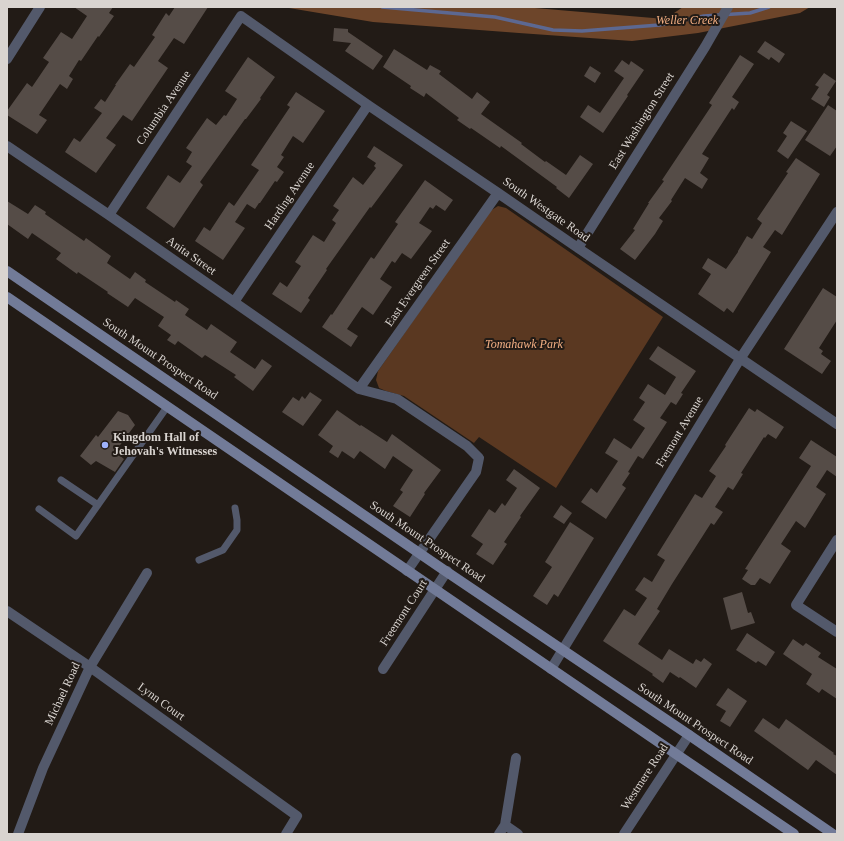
<!DOCTYPE html>
<style>
body{margin:0}
#map{position:relative;width:844px;height:841px;overflow:hidden;background:#221b16;font-family:Georgia,serif}
canvas{display:block}
.frame{position:absolute;inset:0;border:8px solid #d9d4d0;pointer-events:none}
</style>
<div id="map">
<canvas width="844" height="841"></canvas>
<div class="frame"></div>
</div>
<script>
const c = document.querySelector('canvas').getContext('2d');
c.lineJoin = 'round';
function paint(path, color) { c.fillStyle = color; c.fill(path, 'evenodd'); }
const toPath = rows => new Path2D(rows.map(r => 'M' + r).join(''));
function stroke(path, color, width, dash) { c.strokeStyle = color; c.lineWidth = width; c.lineCap = dash ? 'butt' : 'round'; c.setLineDash(dash || []); c.stroke(path); }
function drawText(font, color, halo, rows, align = 'center') {
  c.font = font + ' Georgia,serif'; c.lineWidth = 4; c.setLineDash([]); c.textBaseline = 'middle'; c.strokeStyle = halo; c.fillStyle = color; for (const [text, x, y, turn = 0] of rows) {
    c.save(); c.translate(x, y); c.rotate((+turn || 0) * Math.PI / 180); c.textAlign = isNaN(turn) ? turn : align; if (halo) c.strokeText(text, 0, 0); c.fillText(text, 0, 0); c.restore();
  }
}
const green = toPath([
 [498,206,506,208,663,317,556,488,479,437,474,443,404,396,386,391,379,388,376,380,378,371,490,211]
]);
const forest = toPath([
 [283,7,523,7,665,19,683,7,810,7,800,13,698,33,632,41,519,33,373,22]
]);
const stream = toPath([
 [382,7,495,17,553,30,582,31,659,25,704,16,750,13,769,7]
]);
const building = toPath([
 [74,7,113,7,109,13,114,16,99,37,98,36,81,61,79,60,69,76,73,79,67,89,60,84,39,115,47,120,37,134,7,115,7,111,27,83,32,87,49,62,43,58,61,32,72,39,87,16],
 [175,7,208,7,184,44,174,38,158,61,168,68,132,121,123,115,106,138,116,145,96,173,65,152,74,138,80,142,102,113,94,108,101,99,105,102,116,85,115,85,130,64,134,67,155,37,152,35,166,13,169,16],
 [334,28,348,29,348,32,383,56,373,70,345,51,351,43,333,41],
 [765,41,785,54,779,63,771,57,769,60,757,52],
 [394,49,427,70,430,65,441,71,439,74,472,99,477,92,490,102,481,114,522,143,521,144,545,162,546,161,566,175,580,155,593,164,569,198,556,188,557,187,501,146,500,148,471,128,470,129,457,120,459,118,426,93,424,97,410,88,411,86,383,67],
 [740,55,754,64,732,97,739,102,734,110,732,108,702,154,709,158,700,173,708,179,702,189,685,178,671,200,672,201,659,218,663,221,655,234,635,260,620,249,635,230,633,229,649,203,648,203,664,181,662,180,712,105,709,103],
 [248,57,275,77,260,98,261,99,246,119,245,119,200,182,203,185,174,228,146,208,168,175,180,183,192,166,186,162,192,152,186,148,207,118,216,125,224,115,226,116,237,99,225,91],
 [622,60,629,65,631,61,644,70,627,95,628,96,603,133,580,117,588,105,600,113,624,78,614,71],
 [590,66,601,73,595,83,584,76],
 [824,73,836,81,827,95,830,97,824,107,811,99,819,87,815,85],
 [296,92,325,111,303,143,293,136,281,155,284,157,277,167,284,172,277,182,275,181,260,203,259,203,255,209,247,204,235,222,245,228,223,260,195,241,204,227,210,231,229,202,234,206,259,170,251,165,290,107,287,105],
 [828,105,837,111,837,146,830,156,805,140],
 [791,121,807,131,788,159,777,151,787,136,783,133],
 [374,146,403,165,371,208,370,207,326,269,327,270,308,298,310,300,301,313,272,294,280,282,287,287,301,266,295,262,313,235,324,242,336,223,332,220,339,210,333,206,353,177,363,185,376,168,374,166,376,163,367,157],
 [796,158,820,174,782,235,775,230,763,247,771,252,733,313,727,308,724,312,698,294,711,274,702,268,708,258,726,269,738,252,738,251,747,236,752,239,762,223,757,219,788,173,786,172],
 [425,180,453,200,445,211,436,205,433,209,430,207,419,223,432,231,411,259,402,253,395,263,392,261,380,279,392,287,373,315,362,307,347,329,358,336,351,347,322,327,331,314,332,315,371,257,374,259,398,224,395,222],
 [7,201,28,214,35,205,46,212,45,214,84,241,86,238,111,256,107,263,130,279,135,272,146,280,145,282,175,302,176,300,189,309,185,315,207,330,211,324,237,342,230,352,255,369,262,359,272,366,253,391,234,377,236,375,205,355,202,358,178,341,175,345,167,340,171,335,158,326,164,317,135,298,128,307,107,293,108,292,78,272,77,274,56,259,61,253,32,233,28,239,7,224],
 [823,288,837,297,837,320,819,348,823,351,821,354,831,361,822,374,784,349],
 [658,346,696,371,681,393,683,394,676,405,671,402,660,418,667,422,643,459,638,456,628,472,630,473,622,485,626,488,606,519,581,502,591,488,597,493,618,461,605,453,614,438,631,449,645,428,633,420,645,402,639,398,648,384,665,395,676,377,649,359],
 [310,392,322,400,303,426,282,412,293,397,299,401,302,396,305,399],
 [749,408,755,412,757,409,784,427,776,439,768,434,765,438,764,437,741,473,743,474,733,490,728,487,715,507,723,512,714,525,711,523,672,584,657,609,660,611,638,644,662,660,669,649,693,664,696,659,701,662,704,658,712,664,696,688,680,677,679,678,670,672,663,683,652,675,653,674,603,641,624,609,635,616,647,598,635,590,644,577,652,582,665,560,657,555,695,494,702,498,716,476,709,471,726,446,725,445],
 [337,410,360,426,361,425,387,442,392,434,441,470,424,493,425,494,410,517,393,506,403,492,400,490,413,470,393,456,385,469,360,451,354,459,342,451,338,458,329,452,333,446,318,435],
 [118,411,128,415,135,425,115,452,124,459,115,472,96,461,91,465,80,456,96,435,98,437],
 [811,440,837,457,837,477,827,470,816,487,826,494,805,528,796,521,781,544,791,551,770,584,760,578,755,585,751,585,742,579,748,570,745,569,811,466,799,458],
 [514,469,540,488,520,516,521,517,504,542,507,544,493,565,476,554,483,544,471,536,489,509,495,513,502,503,505,506,517,488,506,480],
 [561,505,572,513,564,524,553,517],
 [570,522,594,538,558,597,554,594,547,605,533,596,552,567,545,562],
 [742,592,748,613,751,612,755,623,731,630,723,598],
 [747,633,775,652,766,666,758,661,756,663,736,650],
 [793,639,803,646,806,643,821,653,818,657,837,669,837,699,822,689,819,693,806,684,812,674,783,654],
 [728,688,747,701,730,727,720,721,726,711,716,705],
 [763,718,779,729,786,719,834,753,833,754,837,756,837,775,816,760,808,770,754,731]
]);
const service = toPath([
 [61,480,98,505],
 [39,509,76,536,167,407],
 [199,560,223,550,237,530,237,520,235,508]
]);
const minor = toPath([
 [7,59,40,7],
 [7,146,109,215,359,389,397,399,467,446,479,458,476,472,407,571],
 [109,215,241,16,368,105,498,193,578,248,837,424],
 [578,248,705,47,728,7],
 [234,302,368,105],
 [359,389,498,193],
 [837,540,796,605,837,632],
 [7,611,90,667,297,816,286,834],
 [383,669,447,571],
 [551,669,740,359,837,212],
 [505,825,518,834],
 [18,834,43,768,90,667,147,573],
 [499,834,505,825,516,758],
 [624,834,689,735]
]);
const secondary = toPath([
 [7,271,441,568,689,735,833,834],
 [7,297,676,754,794,834]
]);
const markers = [
 [105,445,4,"#9fb3fd"]
];
const parkNames = [
 ["Weller Creek",687,21],
 ["Tomahawk Park",524,345]
];
const streetNames = [
 ["Columbia Avenue",164,108,-56],
 ["East Washington Street",642,121,-58],
 ["Harding Avenue",290,196,-56],
 ["South Westgate Road",546,210,35],
 ["Anita Street",191,256,35],
 ["East Evergreen Street",418,283,-55],
 ["South Mount Prospect Road",160,359,34],
 ["Fremont Avenue",680,432,-59],
 ["South Mount Prospect Road",427,542,34],
 ["Freemont Court",404,613,-57],
 ["Michael Road",63,694,-65],
 ["Lynn Court",161,702,36],
 ["South Mount Prospect Road",695,724,34],
 ["Westmere Road",645,777,-57]
];
const poiNames = [
 ["Kingdom Hall of",113,438],
 ["Jehovah's Witnesses",113,452]
];
paint(green, '#5a3821');
paint(forest, '#6d452a');
stroke(stream, '#5c6892', 3.5);
paint(building, '#554c47');
stroke(service, '#53596b', 7);
stroke(minor, '#53596b', 10);
stroke(secondary, '#727b98', 10);
for (const [x, y, r, color] of markers) { const dot = new Path2D(); dot.arc(x, y, r, 0, 2 * Math.PI); c.fillStyle = color; c.fill(dot); stroke(dot, '#221b16', 1.5); }
drawText('italic 12px', '#f3af83', '#221b16', parkNames);
drawText('12px', '#d9d4d0', '#221b16', streetNames);
drawText('bold 12px', '#d9d4d0', '#221b16', poiNames, 'left');
</script>
